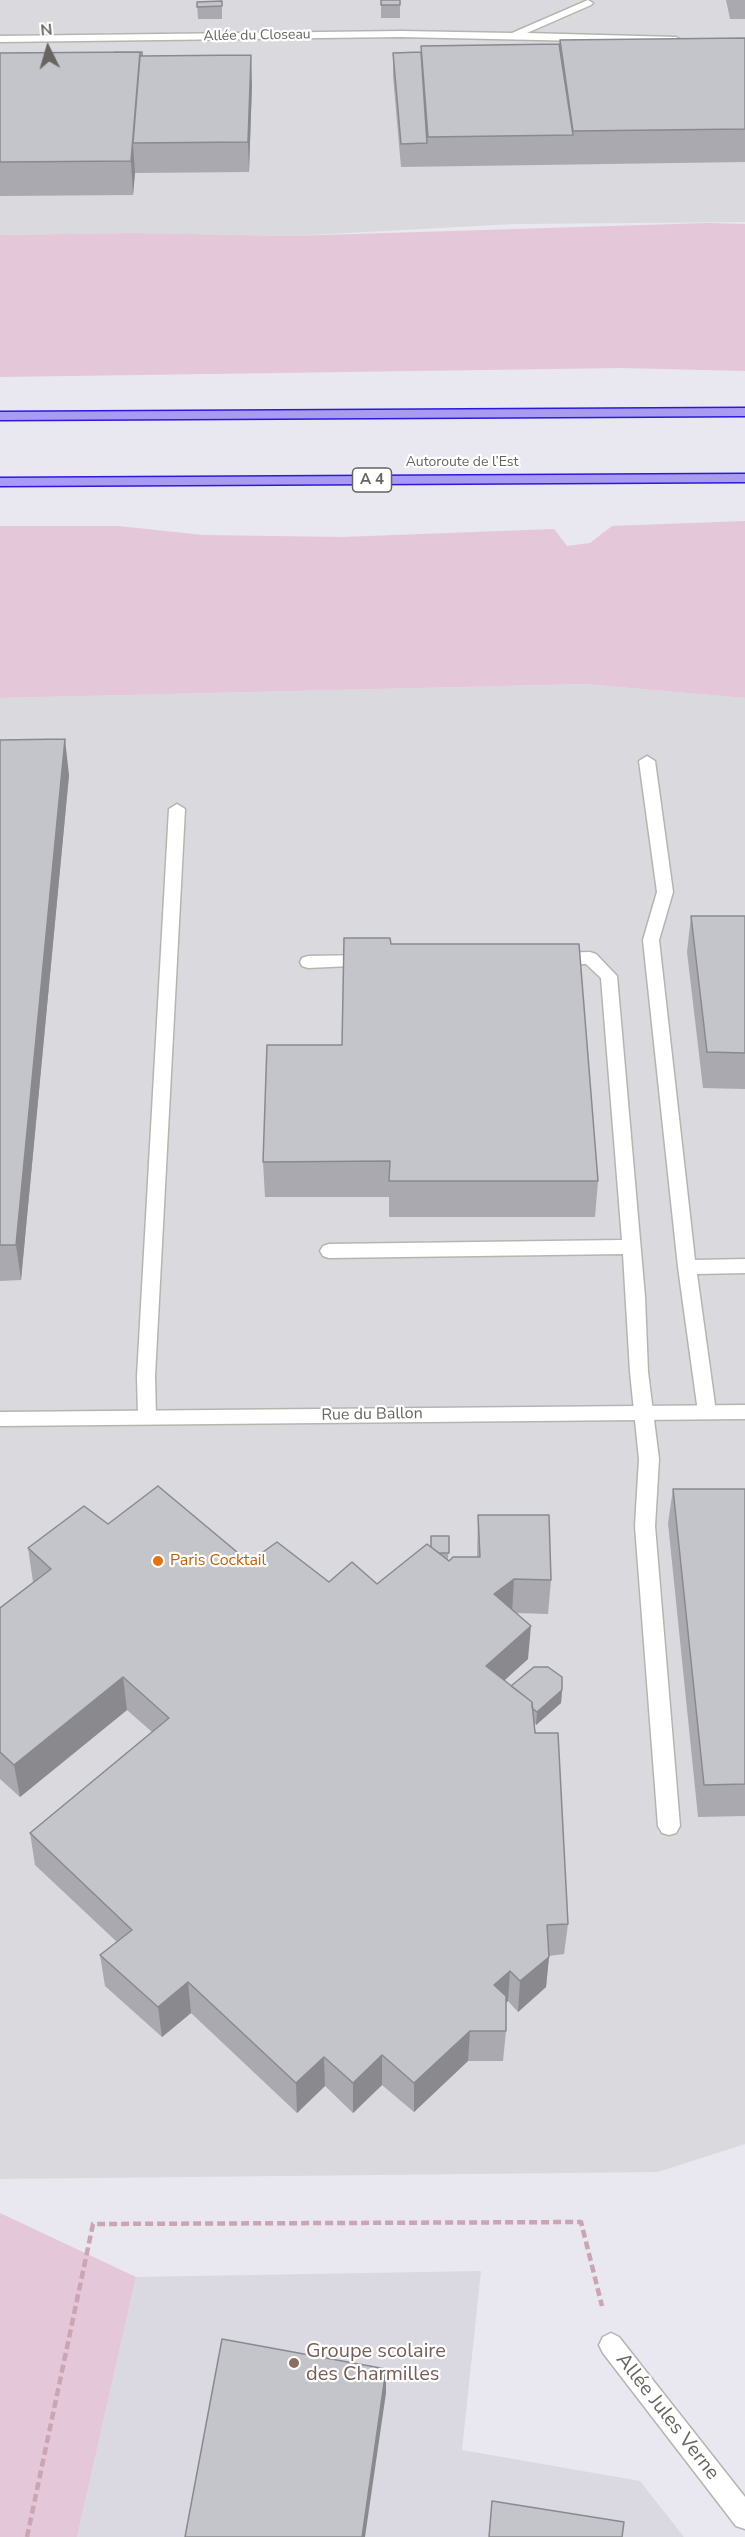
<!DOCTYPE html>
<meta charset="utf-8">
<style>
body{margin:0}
#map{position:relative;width:745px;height:2537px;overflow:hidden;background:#e9e7ef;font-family:"Nunito Sans",sans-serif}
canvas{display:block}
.north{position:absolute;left:18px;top:18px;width:60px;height:60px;-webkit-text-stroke:4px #fff;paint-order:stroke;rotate:355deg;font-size:16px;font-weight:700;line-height:24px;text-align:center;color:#66655f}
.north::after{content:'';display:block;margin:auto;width:21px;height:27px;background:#66655f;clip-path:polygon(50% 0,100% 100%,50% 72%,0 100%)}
</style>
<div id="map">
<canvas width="745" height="2537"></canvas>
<div class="north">N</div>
</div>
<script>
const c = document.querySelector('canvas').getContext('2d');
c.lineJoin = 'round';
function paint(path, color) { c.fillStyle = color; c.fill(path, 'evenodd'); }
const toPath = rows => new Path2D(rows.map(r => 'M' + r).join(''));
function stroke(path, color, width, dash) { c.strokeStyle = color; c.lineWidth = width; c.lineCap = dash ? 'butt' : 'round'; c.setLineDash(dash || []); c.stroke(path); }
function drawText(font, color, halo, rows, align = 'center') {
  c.font = font + ' "Nunito Sans",sans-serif'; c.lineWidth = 4.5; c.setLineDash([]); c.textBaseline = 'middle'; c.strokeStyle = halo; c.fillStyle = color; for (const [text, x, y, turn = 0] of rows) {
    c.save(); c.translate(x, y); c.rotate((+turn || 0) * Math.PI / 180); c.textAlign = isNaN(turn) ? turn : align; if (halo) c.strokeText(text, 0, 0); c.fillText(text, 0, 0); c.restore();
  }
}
const industrial = toPath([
 [0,0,745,0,745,222,514,224,291,236,136,233,0,235],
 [585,684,745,698,745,2144,658,2172,0,2179,0,698]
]);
const education = toPath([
 [481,2271,462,2450,640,2481,684,2537,77,2537,136,2277]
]);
const green = toPath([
 [708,223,745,224,745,371,621,368,0,377,0,235,136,233,291,236],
 [745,521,745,698,585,684,0,698,0,526,118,526,203,535,342,537,554,529,567,546,590,543,612,526],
 [0,2213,136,2277,77,2537,0,2537]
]);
const path = toPath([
 [27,2537,93,2224,581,2222,602,2306]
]);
const lane = toPath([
 [647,756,655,761,673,892,659,940,695,1260,745,1259,745,1273,697,1274,716,1412,714,1417,707,1419,700,1417,698,1412,678,1267,643,940,657,892,639,761,647,756],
 [177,804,185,809,155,1376,156,1417,154,1422,147,1424,140,1422,138,1417,137,1376,169,809,177,804],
 [590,952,596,954,617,976,645,1297,648,1372,659,1459,655,1526,680,1826,676,1833,669,1835,662,1833,658,1826,635,1526,639,1459,630,1372,623,1254,329,1258,323,1256,320,1251,323,1246,329,1244,622,1240,601,978,586,964,556,965,550,963,548,959,550,955,556,953,590,952],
 [366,955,372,957,374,961,372,965,308,968,302,966,300,962,302,958,308,956,366,955]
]);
const street = toPath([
 [588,0,593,3,591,5,527,33,676,37,682,40,676,43,401,37,0,42,0,36,401,31,512,33,588,0],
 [745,1405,745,1419,0,1426,0,1412,745,1405],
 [611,2333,619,2337,745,2497,745,2529,736,2526,603,2353,599,2345,603,2337,611,2333]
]);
const highway = toPath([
 [745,408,745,416,0,420,0,412,745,408],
 [745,474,745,482,0,486,0,478,745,474]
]);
const wall = toPath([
 [726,0,745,0,745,19,730,19],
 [222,1,222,19,198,19,197,2],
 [381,5,400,5,400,18,381,18],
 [745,38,745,162,401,167,393,76,393,53,421,52,421,46,559,44,560,40],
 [0,53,143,56,252,84,249,172,135,173,133,195,0,196],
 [0,740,69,775,21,1280,0,1281],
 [691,916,745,916,745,1089,703,1088,687,952],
 [391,944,598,1181,595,1217,389,1217,389,1197,265,1197,263,1162,342,1045],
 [673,1489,745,1489,745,1816,698,1817,668,1523],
 [478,1515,551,1580,548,1614,516,1613,528,1659,504,1680,511,1686,562,1690,561,1703,536,1725,534,1723,568,1924,564,1954,549,1956,546,1987,518,2012,508,2001,506,2003,506,2031,503,2061,468,2061,414,2112,382,2085,353,2113,325,2086,297,2113,191,2013,162,2037,105,1986,100,1955,117,1942,35,1865,30,1833,152,1732,127,1710,20,1797,0,1779,0,1608,33,1582,28,1548,108,1524,329,1582,377,1584,431,1547,449,1536,448,1561,477,1557]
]);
const shadedWall = toPath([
 [251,55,252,84,249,172,248,142],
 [133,143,135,173,133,195,131,161],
 [65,739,69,775,21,1280,16,1245],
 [514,1579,512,1613,494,1594],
 [531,1626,528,1659,484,1699,486,1666],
 [123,1677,127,1710,20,1797,14,1765],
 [562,1690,561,1703,536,1725,537,1712],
 [549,1957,546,1987,518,2012,520,1981],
 [510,1971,508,2001,492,2015,494,1985],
 [188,1982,191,2013,162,2037,158,2007],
 [470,2031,468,2061,414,2112,414,2083],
 [382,2055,382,2085,353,2113,353,2083],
 [324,2057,325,2086,297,2113,296,2083],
 [386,2369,386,2393,365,2537,362,2537]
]);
const building = toPath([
 [381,0,400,0,400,5,381,5,381,0],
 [222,1,222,6,197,7,197,2,222,1],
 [745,38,745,129,573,131,560,40,745,38],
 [559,44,573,135,428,137,421,46,559,44],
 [114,52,142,52,142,56,140,56,140,52,114,52],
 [140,52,131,161,0,162,0,53,140,52],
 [421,52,427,143,401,144,393,53,421,52],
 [251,55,248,142,133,143,140,56,251,55],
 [65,739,16,1245,0,1245,0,740,65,739],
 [691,916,745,916,745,1053,707,1052,691,916],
 [344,938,390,938,391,944,579,944,598,1181,389,1181,390,1161,263,1162,267,1045,342,1045,344,938],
 [158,1486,249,1562,277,1542,329,1582,352,1562,377,1584,427,1544,449,1561,453,1557,480,1557,478,1515,549,1515,551,1580,514,1579,494,1594,531,1626,486,1666,532,1702,535,1733,558,1733,568,1924,547,1925,549,1957,520,1981,510,1971,494,1985,506,1996,506,2031,470,2031,414,2083,382,2055,353,2083,324,2057,296,2083,188,1982,158,2007,100,1955,132,1930,30,1833,169,1718,123,1677,14,1765,0,1752,0,1608,51,1569,28,1548,84,1506,108,1524,158,1486],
 [673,1489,745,1489,745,1784,704,1785,673,1489],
 [431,1536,449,1536,449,1553,439,1553,431,1547,431,1536],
 [534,1667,548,1667,562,1677,562,1690,537,1712,532,1708,532,1702,511,1686,534,1667],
 [222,2339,386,2369,362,2537,185,2537,222,2339],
 [492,2501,624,2522,622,2537,489,2537,492,2501]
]);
const markers = [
 [158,1561,6,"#e8710a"],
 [294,2363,6,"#8d6e63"]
];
const farStreetnames = [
 ["Allée du Closeau",257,36,-1],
 ["Autoroute de l’Est",462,463]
];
const shields = [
 [372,480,39]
];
const shieldNames = [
 ["A 4",372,480]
];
const streetNames = [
 ["Rue du Ballon",372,1415,-1]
];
const foodNames = [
 ["Paris Cocktail",170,1561]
];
const nearEducationnames = [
 ["Groupe scolaire",306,2352],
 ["des Charmilles",306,2375]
];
const nearStreetnames = [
 ["Allée Jules Verne",667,2417,52]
];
paint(industrial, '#dad9de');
paint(education, '#dad9e2');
paint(green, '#e4c7d8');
stroke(lane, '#b5b5b0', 3);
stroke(street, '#b5b5b0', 3);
stroke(highway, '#2c19dd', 3);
stroke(path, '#cba5b2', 4.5, [8, 4]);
paint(lane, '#fff');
paint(street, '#fff');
paint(highway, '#a99bf2');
paint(wall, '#a9a9af');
paint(shadedWall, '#89898e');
paint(building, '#c4c4cb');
stroke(building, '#89898e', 1.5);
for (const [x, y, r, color] of markers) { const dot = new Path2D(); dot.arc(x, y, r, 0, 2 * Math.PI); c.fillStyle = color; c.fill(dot); stroke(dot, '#fff', 2); }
drawText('14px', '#66655f', '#fff', farStreetnames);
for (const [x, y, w] of shields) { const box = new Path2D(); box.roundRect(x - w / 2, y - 12, w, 24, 4.5); c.fillStyle = '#fff'; c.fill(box); stroke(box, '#66655f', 1.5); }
drawText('bold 15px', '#66655f', null, shieldNames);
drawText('16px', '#66655f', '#fff', streetNames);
drawText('16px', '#c56008', '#fff', foodNames, 'left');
drawText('20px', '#785e54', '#fff', nearEducationnames, 'left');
drawText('20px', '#66655f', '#fff', nearStreetnames);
</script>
